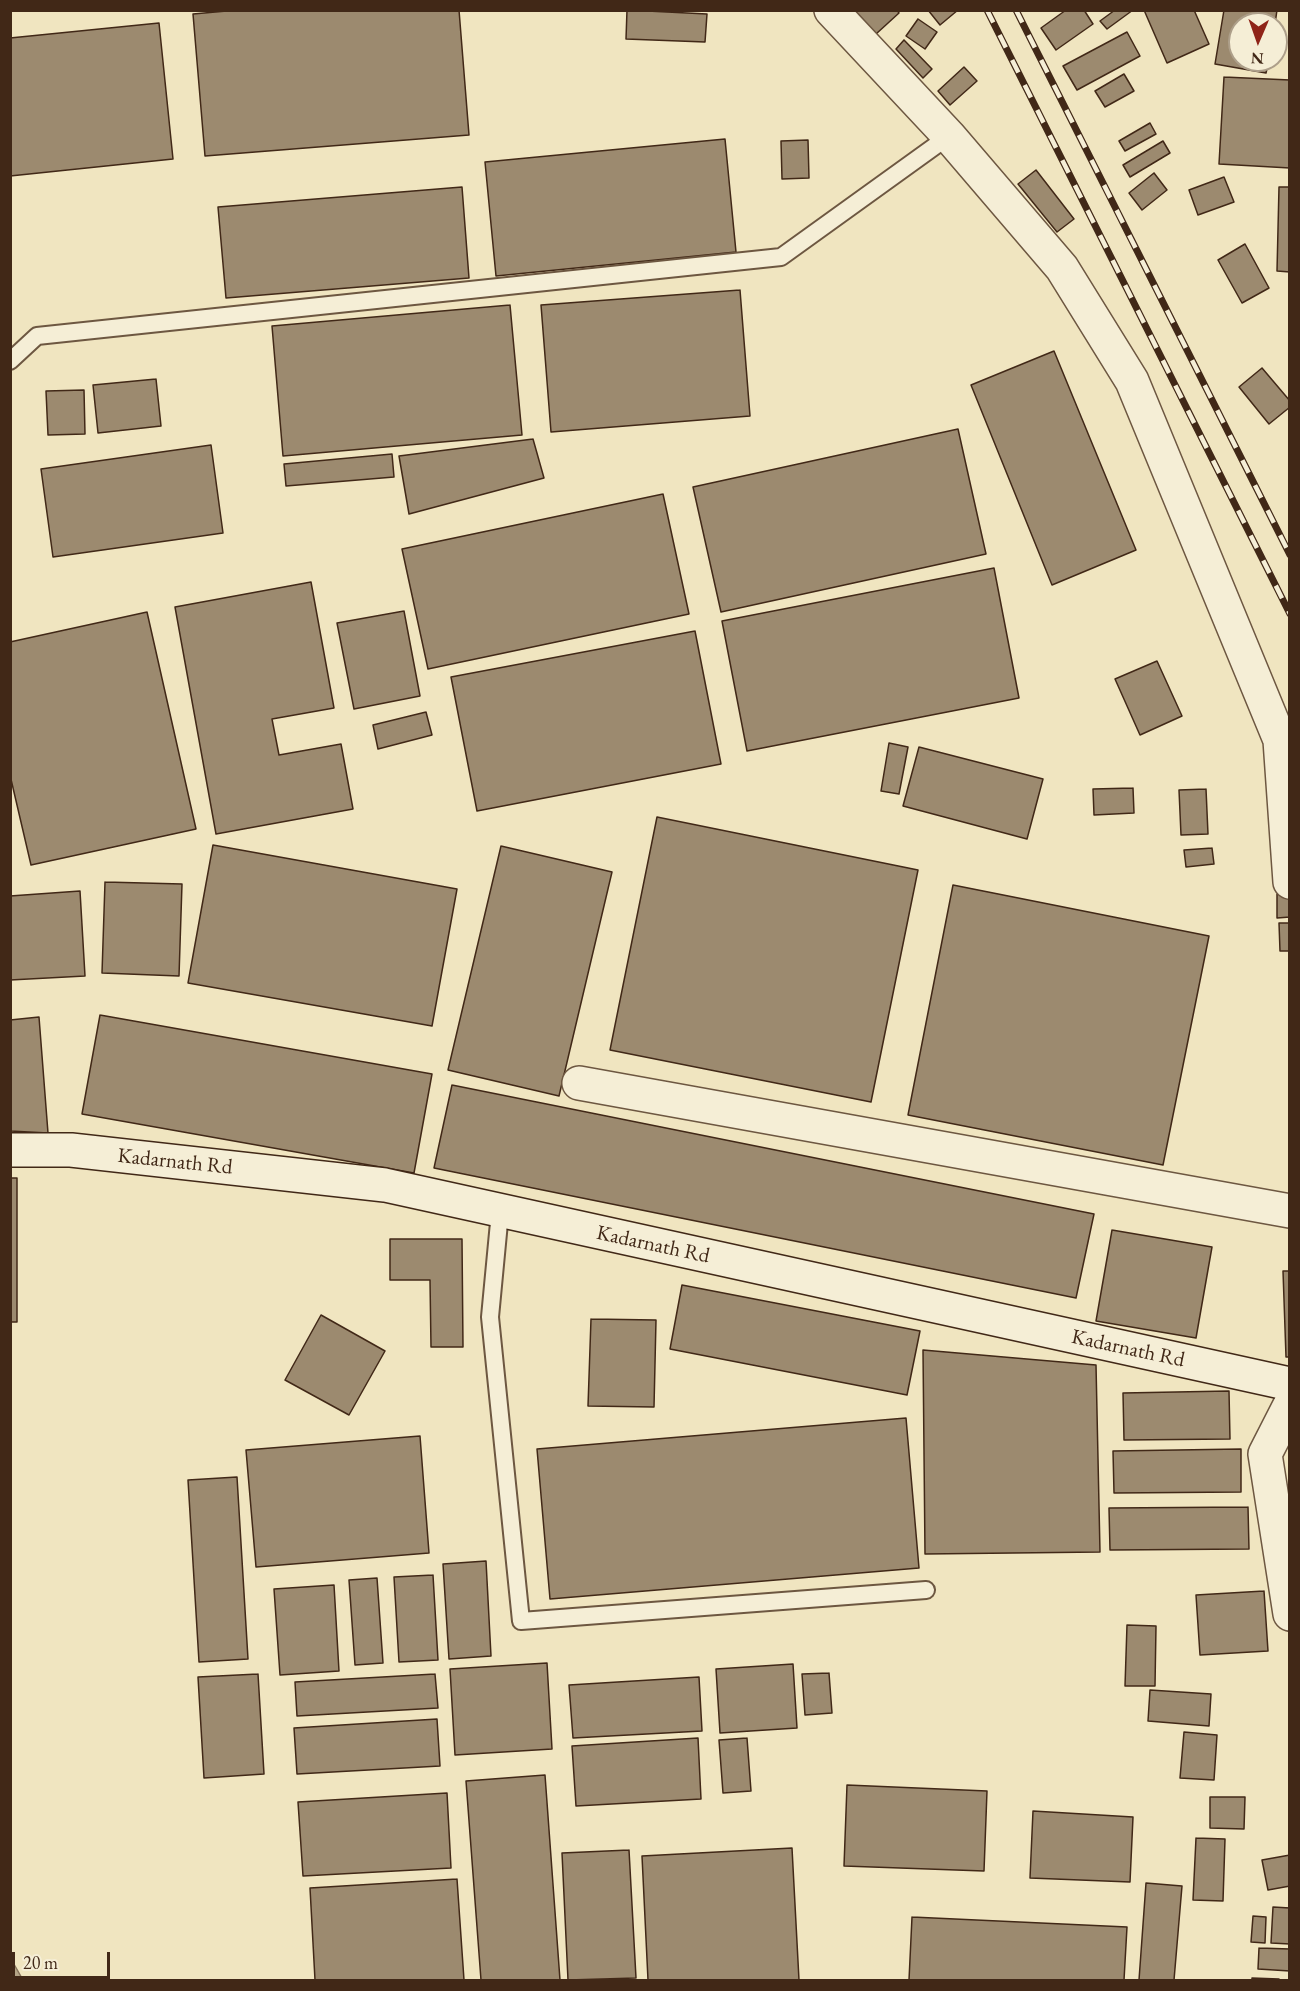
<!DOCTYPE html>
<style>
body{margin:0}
#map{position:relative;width:1300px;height:1991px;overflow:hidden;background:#f0e5c0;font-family:"EB Garamond",serif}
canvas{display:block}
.frame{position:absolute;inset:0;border:12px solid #412817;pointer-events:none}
.north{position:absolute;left:1228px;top:12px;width:60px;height:60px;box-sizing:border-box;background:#f5eed6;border:2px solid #ad9f8a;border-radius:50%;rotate:182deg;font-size:16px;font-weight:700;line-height:24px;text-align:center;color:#412817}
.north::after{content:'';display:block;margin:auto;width:21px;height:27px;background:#8f2418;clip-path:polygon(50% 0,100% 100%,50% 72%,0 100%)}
.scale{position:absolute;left:12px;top:1952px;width:98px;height:27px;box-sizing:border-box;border:3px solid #412817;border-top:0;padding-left:8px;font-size:18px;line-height:21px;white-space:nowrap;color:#412817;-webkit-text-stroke:4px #f5eed6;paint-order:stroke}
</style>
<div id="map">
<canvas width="1300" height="1991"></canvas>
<div class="frame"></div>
<div class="north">N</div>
<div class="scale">20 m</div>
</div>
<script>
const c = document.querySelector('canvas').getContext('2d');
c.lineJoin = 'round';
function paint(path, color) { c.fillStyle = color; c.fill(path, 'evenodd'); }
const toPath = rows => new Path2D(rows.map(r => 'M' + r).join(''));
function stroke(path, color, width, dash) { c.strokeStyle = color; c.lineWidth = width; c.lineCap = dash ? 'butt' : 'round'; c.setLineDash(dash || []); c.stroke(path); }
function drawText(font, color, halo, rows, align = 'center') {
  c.font = font + ' "EB Garamond",serif'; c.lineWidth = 5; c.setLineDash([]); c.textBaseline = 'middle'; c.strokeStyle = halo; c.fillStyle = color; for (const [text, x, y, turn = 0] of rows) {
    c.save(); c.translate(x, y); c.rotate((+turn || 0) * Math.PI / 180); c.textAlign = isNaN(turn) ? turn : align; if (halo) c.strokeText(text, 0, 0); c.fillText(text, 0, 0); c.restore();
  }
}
const water = toPath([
 [11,1959,23,1980,11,1980,11,1959]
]);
const building = toPath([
 [238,10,459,10,469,135,205,156,193,14,238,10],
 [627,10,707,14,705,42,626,39,627,10],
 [854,10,897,10,899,13,876,34,854,10],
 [928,10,958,10,940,25,928,10],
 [1066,10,1084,10,1093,24,1056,50,1041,28,1066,10],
 [1115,10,1133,10,1107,29,1100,21,1115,10],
 [1144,10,1194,10,1209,44,1167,63,1144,10],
 [1224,10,1277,10,1275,24,1240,24,1240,60,1269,60,1266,73,1215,64,1224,10],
 [918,19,937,32,925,49,906,36,918,19],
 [159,23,173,159,10,176,10,38,159,23],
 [1127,32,1140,56,1077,90,1063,66,1127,32],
 [904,40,932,69,923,78,896,49,904,40],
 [964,67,977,81,950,105,938,91,964,67],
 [1124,74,1134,91,1105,107,1095,91,1124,74],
 [1224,77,1290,80,1290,168,1219,164,1224,77],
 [1150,123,1156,134,1125,151,1119,141,1150,123],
 [725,139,736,252,496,276,485,162,725,139],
 [808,140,809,178,782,179,781,141,808,140],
 [1163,141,1170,153,1130,177,1123,165,1163,141],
 [1036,170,1074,219,1057,232,1018,184,1036,170],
 [1154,173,1167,190,1142,210,1129,193,1154,173],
 [1224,177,1234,202,1198,215,1189,190,1224,177],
 [462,187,469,278,226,298,218,207,462,187],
 [1279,187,1290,187,1290,272,1277,271,1279,187],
 [1245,244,1269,288,1242,303,1218,260,1245,244],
 [740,290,750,416,551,432,541,305,740,290],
 [510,305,522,435,283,456,272,326,510,305],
 [1054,351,1136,550,1052,585,971,385,1054,351],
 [1262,368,1290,401,1290,407,1269,424,1239,387,1262,368],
 [156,379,161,426,98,433,93,385,156,379],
 [84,390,85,434,48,435,46,391,84,390],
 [958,429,986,554,721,612,693,487,958,429],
 [533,439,544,478,409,514,399,456,533,439],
 [211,445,223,533,53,557,41,469,211,445],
 [392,454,394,477,286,486,284,464,392,454],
 [663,494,689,614,428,669,402,549,663,494],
 [994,568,1019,698,747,751,722,621,994,568],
 [311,582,334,708,272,719,279,755,341,744,353,809,216,834,175,607,311,582],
 [404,611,420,696,354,709,337,623,404,611],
 [147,612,196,829,31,865,10,775,10,642,147,612],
 [695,631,721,764,477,811,451,677,695,631],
 [1157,661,1182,716,1140,735,1115,679,1157,661],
 [426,712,432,735,378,749,373,725,426,712],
 [889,743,908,747,899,794,881,791,889,743],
 [919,747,1043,779,1027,839,903,806,919,747],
 [1133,788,1134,813,1094,815,1093,789,1133,788],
 [1206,789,1208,834,1181,835,1179,790,1206,789],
 [657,817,918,870,871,1102,610,1050,657,817],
 [213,845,457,889,432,1026,188,983,213,845],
 [501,846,612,872,559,1096,448,1070,501,846],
 [1212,848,1214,864,1186,867,1184,850,1212,848],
 [105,882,182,884,179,976,102,973,105,882],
 [953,885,1209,936,1163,1165,908,1115,953,885],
 [80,891,85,976,10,980,10,896,80,891],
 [1277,894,1290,894,1290,917,1277,918,1277,894],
 [1279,923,1290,923,1290,951,1280,951,1279,923],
 [100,1015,432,1074,414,1173,82,1114,100,1015],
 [39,1017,48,1133,10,1131,10,1020,39,1017],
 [452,1085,1094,1214,1076,1298,434,1168,452,1085],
 [10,1178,17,1178,17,1322,10,1322,10,1178],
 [1112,1230,1212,1247,1196,1338,1096,1321,1112,1230],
 [390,1239,462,1239,463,1347,431,1347,430,1280,390,1280,390,1239],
 [1283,1271,1290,1271,1290,1357,1286,1357,1283,1271],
 [682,1285,920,1331,907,1395,670,1349,682,1285],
 [321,1315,385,1351,349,1415,285,1380,321,1315],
 [591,1319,656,1320,654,1407,588,1406,591,1319],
 [923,1350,1096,1365,1100,1552,925,1554,923,1350],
 [1229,1391,1230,1439,1124,1440,1123,1393,1229,1391],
 [906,1418,919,1568,550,1599,537,1449,906,1418],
 [420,1436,429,1553,256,1567,246,1450,420,1436],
 [1241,1449,1241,1492,1114,1493,1113,1451,1241,1449],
 [237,1477,248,1659,199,1662,188,1480,237,1477],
 [1248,1507,1249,1549,1110,1550,1109,1508,1248,1507],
 [486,1561,491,1656,449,1659,443,1564,486,1561],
 [433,1575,438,1660,399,1662,394,1577,433,1575],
 [377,1578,383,1663,355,1665,349,1580,377,1578],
 [334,1585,339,1671,280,1675,274,1589,334,1585],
 [1264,1591,1268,1651,1200,1655,1196,1595,1264,1591],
 [1127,1625,1156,1626,1155,1686,1125,1686,1127,1625],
 [547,1663,552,1749,455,1755,450,1669,547,1663],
 [793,1664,797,1728,720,1733,716,1669,793,1664],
 [829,1673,832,1713,805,1715,802,1674,829,1673],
 [258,1674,264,1774,204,1778,198,1677,258,1674],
 [435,1674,438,1708,297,1716,295,1682,435,1674],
 [699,1677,702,1731,573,1738,569,1685,699,1677],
 [1150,1690,1211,1694,1209,1726,1148,1721,1150,1690],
 [437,1719,440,1766,297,1774,294,1728,437,1719],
 [1184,1732,1217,1735,1214,1780,1180,1778,1184,1732],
 [698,1738,701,1799,576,1806,572,1746,698,1738],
 [747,1738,751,1791,723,1793,719,1740,747,1738],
 [545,1775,560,1980,481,1980,466,1781,545,1775],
 [847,1785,987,1791,984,1871,844,1866,847,1785],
 [447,1793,451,1868,303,1876,298,1802,447,1793],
 [1210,1797,1245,1797,1244,1829,1210,1828,1210,1797],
 [1033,1811,1133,1817,1130,1882,1030,1878,1033,1811],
 [1196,1838,1225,1839,1223,1901,1193,1900,1196,1838],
 [792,1848,799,1980,648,1980,642,1856,792,1848],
 [629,1850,636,1978,568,1980,562,1853,629,1850],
 [1290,1855,1290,1886,1268,1890,1262,1860,1290,1855],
 [457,1879,464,1980,315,1980,310,1888,457,1879],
 [1146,1883,1182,1886,1174,1980,1139,1980,1146,1883],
 [1273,1907,1290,1908,1290,1944,1271,1943,1273,1907],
 [1253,1916,1266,1917,1265,1943,1251,1942,1253,1916],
 [912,1917,1127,1927,1124,1980,909,1980,912,1917],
 [1259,1948,1290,1949,1290,1971,1258,1969,1259,1948],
 [1252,1978,1279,1979,1252,1980,1252,1978]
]);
const service = toPath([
 [10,361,37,336,781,257,949,136],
 [500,1212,490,1317,521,1621,926,1590]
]);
const minor = toPath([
 [831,10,949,136,1062,268,1132,381,1280,740,1290,882],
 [579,1083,1290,1211],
 [1290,1405,1265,1454,1290,1614]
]);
const secondary = toPath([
 [10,1150,71,1150,385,1185,1290,1384]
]);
const rail = toPath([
 [987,10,1290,614],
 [1016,10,1290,555]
]);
const streetNames = [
 ["Kadarnath Rd",175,1162,6],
 ["Kadarnath Rd",653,1245,12],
 ["Kadarnath Rd",1128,1349,12]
];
paint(water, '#b4a587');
stroke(water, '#86735a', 1.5);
paint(building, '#9c8a6f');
stroke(building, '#412817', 1.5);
stroke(service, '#6d5741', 20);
stroke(minor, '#6d5741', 36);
stroke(secondary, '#412817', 36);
stroke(service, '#f5eed6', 16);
stroke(minor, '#f5eed6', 33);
stroke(secondary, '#f5eed6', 33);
stroke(rail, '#412817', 7);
stroke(rail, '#f5eed6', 4.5, [14]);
drawText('21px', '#412817', '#f5eed6', streetNames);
</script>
